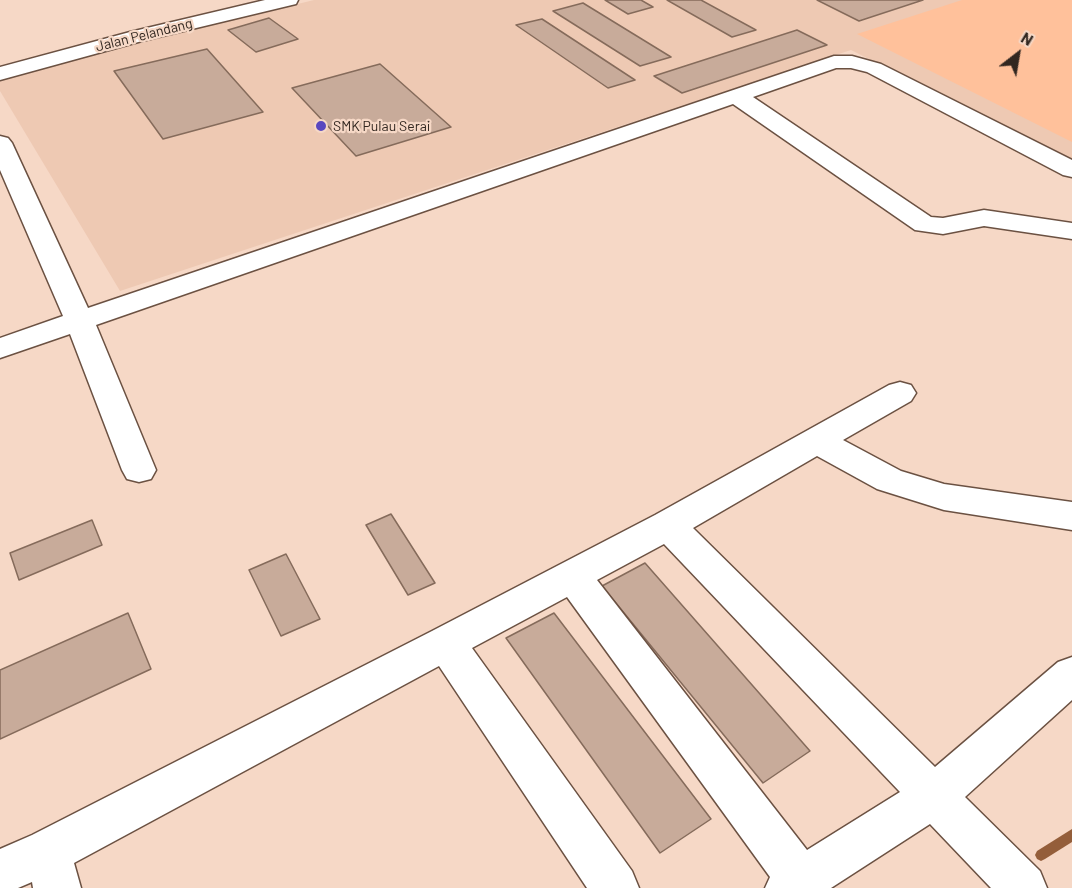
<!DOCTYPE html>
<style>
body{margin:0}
#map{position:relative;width:1072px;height:888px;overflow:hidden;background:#f6d8c6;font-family:Barlow,sans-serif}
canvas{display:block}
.north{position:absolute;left:988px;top:24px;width:60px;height:60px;-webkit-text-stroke:4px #f6d8c6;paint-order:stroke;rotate:31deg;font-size:16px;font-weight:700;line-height:24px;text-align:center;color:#322720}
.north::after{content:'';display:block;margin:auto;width:21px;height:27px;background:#322720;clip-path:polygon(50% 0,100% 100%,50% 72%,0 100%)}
</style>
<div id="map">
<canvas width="1072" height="888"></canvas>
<div class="north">N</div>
</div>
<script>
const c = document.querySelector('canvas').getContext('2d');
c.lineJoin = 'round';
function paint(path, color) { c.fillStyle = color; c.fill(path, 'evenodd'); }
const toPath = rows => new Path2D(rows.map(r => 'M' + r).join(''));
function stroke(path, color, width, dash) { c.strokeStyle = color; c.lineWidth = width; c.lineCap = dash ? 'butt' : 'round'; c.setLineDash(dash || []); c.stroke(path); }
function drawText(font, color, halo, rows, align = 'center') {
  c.font = font + ' Barlow,sans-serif'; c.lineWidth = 4.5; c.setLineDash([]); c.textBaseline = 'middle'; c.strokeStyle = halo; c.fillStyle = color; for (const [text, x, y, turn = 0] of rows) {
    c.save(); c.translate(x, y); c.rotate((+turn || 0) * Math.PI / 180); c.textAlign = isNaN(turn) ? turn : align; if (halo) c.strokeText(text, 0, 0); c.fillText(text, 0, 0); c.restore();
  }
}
const built = toPath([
 [314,0,1072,0,1072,161,851,50,120,291,0,91,0,77]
]);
const green = toPath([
 [962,0,1072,0,1072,142,857,34]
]);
const stream = toPath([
 [1072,829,1072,842,1045,859,1041,861,1037,859,1035,855,1037,851,1072,829]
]);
const building = toPath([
 [605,0,641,0,653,7,628,14,605,0],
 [667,0,701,0,756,30,732,37,667,0],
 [817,0,923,0,859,21,817,0],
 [583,3,671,57,640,66,553,11,583,3],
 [269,18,298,39,256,52,228,30,269,18],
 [542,19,635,80,608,88,516,25,542,19],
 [797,30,827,45,682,93,654,76,797,30],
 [207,49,263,112,163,139,114,71,207,49],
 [380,64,451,127,356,156,292,88,380,64],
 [391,514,435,583,408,595,366,525,391,514],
 [92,520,102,545,19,580,10,553,92,520],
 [286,554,320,619,281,636,249,570,286,554],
 [645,563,810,751,763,783,602,586,645,563],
 [128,613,151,669,0,739,0,670,128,613],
 [554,613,711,819,660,853,506,638,554,613]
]);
const minor = toPath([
 [265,0,298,0,296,4,142,41,0,80,0,67,130,32,265,0],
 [834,56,852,56,881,64,1072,160,1072,177,1063,175,867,72,851,68,836,68,753,97,931,217,943,218,984,210,1072,223,1072,239,984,226,943,234,915,230,733,104,96,325,156,470,151,479,139,482,127,479,122,470,70,334,0,358,0,338,63,316,0,170,0,136,8,138,12,143,88,308,834,56],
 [900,382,911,385,916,393,911,401,843,440,901,471,944,484,1072,502,1072,530,944,510,877,489,817,456,693,528,935,767,1058,662,1072,657,1072,700,965,797,1040,871,1047,888,991,888,930,824,831,888,765,888,770,877,567,597,472,648,632,871,639,888,587,888,439,666,74,863,81,888,33,888,32,882,18,888,0,888,0,849,32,835,432,631,655,515,889,385,900,382],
 [664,544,900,792,807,850,597,580,664,544]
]);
const markers = [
 [321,126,6,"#5947bf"]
];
const farStreetnames = [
 ["Jalan Pelandang",144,35,-14]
];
const farPoinames = [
 ["SMK Pulau Serai",333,126]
];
paint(built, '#eec9b3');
paint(green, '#ffc19b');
paint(stream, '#945e3a');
paint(building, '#c8ab9a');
stroke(building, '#856b5b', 1.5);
stroke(minor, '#6b5142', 3);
paint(minor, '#fff');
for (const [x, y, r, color] of markers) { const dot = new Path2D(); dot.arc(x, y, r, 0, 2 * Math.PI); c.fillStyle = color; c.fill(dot); stroke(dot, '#f6d8c6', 2); }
drawText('14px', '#322720', '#f6d8c6', farStreetnames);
drawText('14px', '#322720', '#f6d8c6', farPoinames, 'left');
</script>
